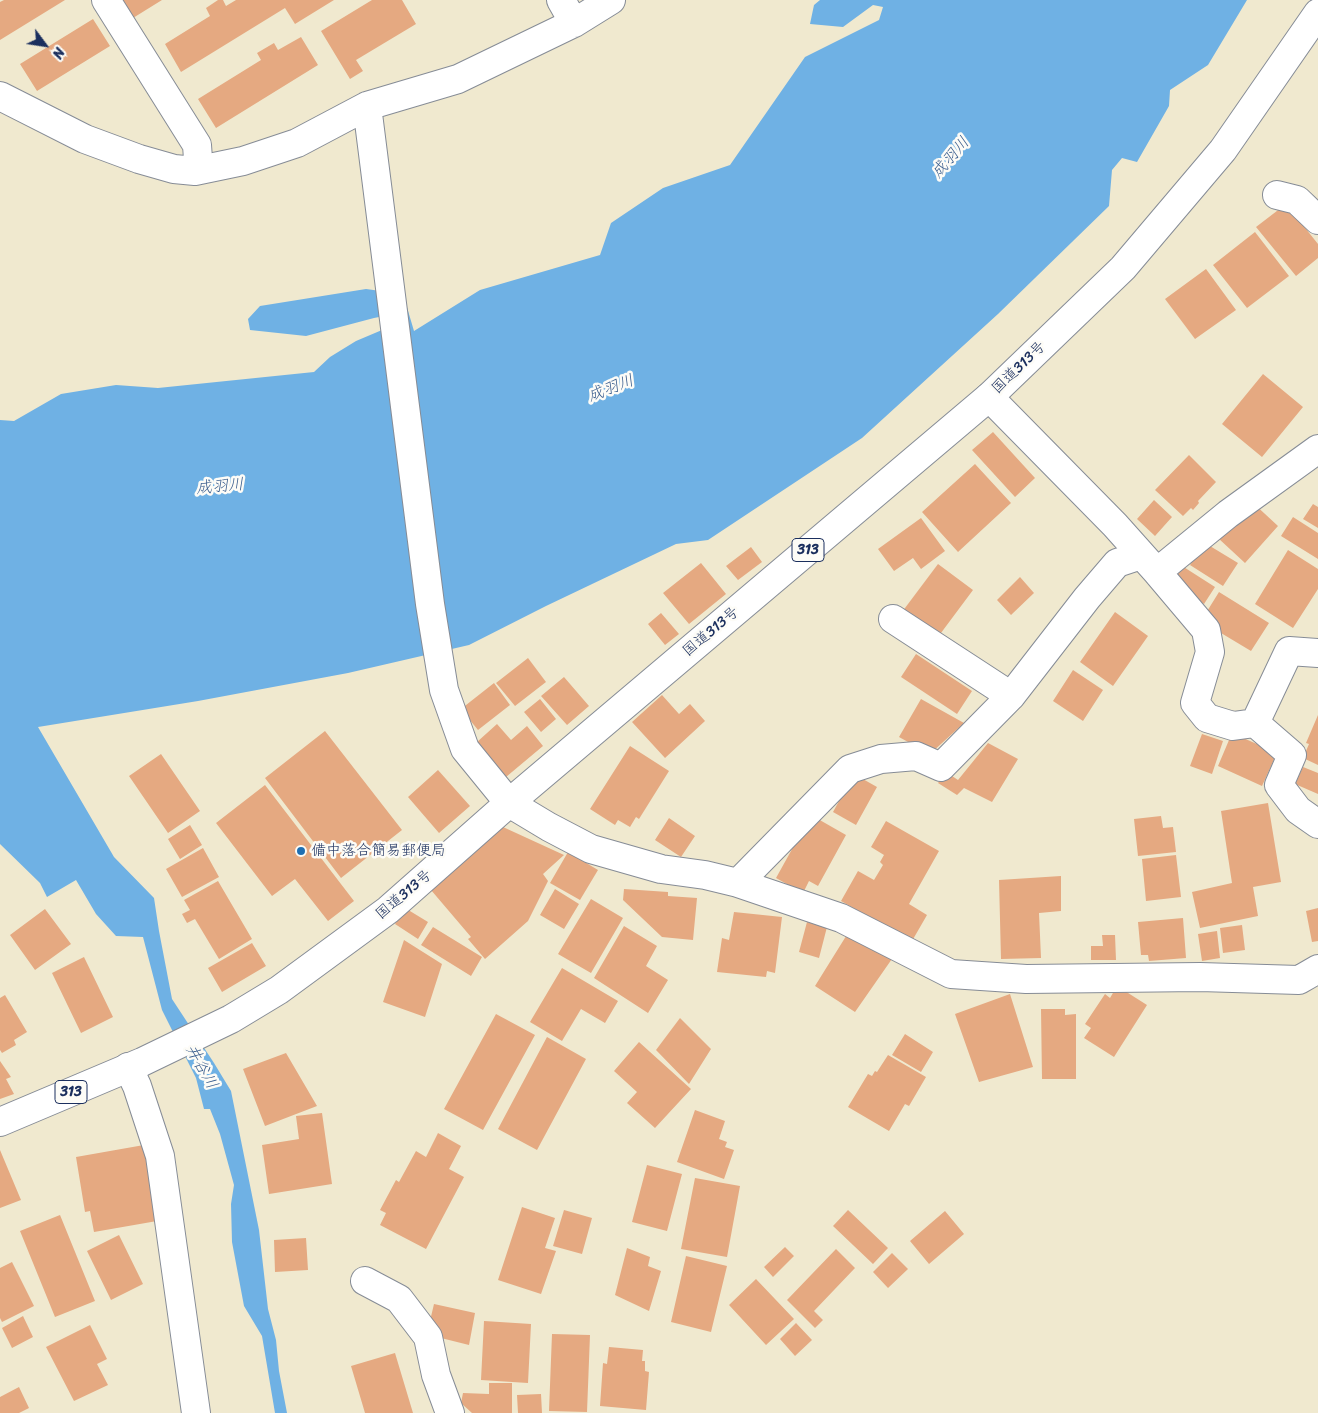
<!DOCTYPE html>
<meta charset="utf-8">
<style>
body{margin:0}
#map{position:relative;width:1318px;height:1413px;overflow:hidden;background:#f0e9cf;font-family:Sriracha,sans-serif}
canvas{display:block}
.north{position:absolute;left:20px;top:20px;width:50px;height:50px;-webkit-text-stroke:4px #fdfcf7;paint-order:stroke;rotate:121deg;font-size:14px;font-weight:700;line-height:20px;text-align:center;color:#1b2f5e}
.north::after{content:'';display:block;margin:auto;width:18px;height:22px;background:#1b2f5e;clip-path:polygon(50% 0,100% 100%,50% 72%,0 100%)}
</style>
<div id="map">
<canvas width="1318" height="1413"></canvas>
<div class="north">N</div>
</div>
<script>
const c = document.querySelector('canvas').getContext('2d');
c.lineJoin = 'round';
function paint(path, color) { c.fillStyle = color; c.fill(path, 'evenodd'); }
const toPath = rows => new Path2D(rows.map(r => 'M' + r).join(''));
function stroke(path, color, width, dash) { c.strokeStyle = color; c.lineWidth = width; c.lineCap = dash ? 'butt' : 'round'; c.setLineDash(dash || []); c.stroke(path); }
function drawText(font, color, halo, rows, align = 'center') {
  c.font = font + ' Sriracha,"Klee One",sans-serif'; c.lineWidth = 5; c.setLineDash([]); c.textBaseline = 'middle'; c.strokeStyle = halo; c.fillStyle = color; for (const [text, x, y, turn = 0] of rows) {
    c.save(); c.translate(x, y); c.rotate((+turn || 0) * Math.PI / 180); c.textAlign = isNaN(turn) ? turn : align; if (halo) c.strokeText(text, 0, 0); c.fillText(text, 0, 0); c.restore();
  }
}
const water = toPath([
 [820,0,1247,0,1208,65,1170,90,1169,106,1137,162,1122,158,1112,170,1109,206,998,314,862,438,708,540,676,544,546,606,469,645,348,673,198,701,38,727,114,857,154,898,159,931,172,999,214,1063,231,1091,259,1230,268,1309,276,1340,279,1371,287,1413,275,1413,262,1336,244,1306,232,1242,231,1204,234,1185,220,1134,210,1109,204,1109,196,1078,162,1010,143,937,116,936,96,914,76,880,47,897,40,883,0,844,0,420,14,421,61,394,116,385,158,388,314,372,330,357,356,341,401,322,400,313,374,318,306,336,250,330,248,319,260,306,366,289,403,294,414,331,480,290,600,255,611,223,663,188,730,165,805,57,879,20,883,7,873,5,843,27,810,24,814,5]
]);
const building = toPath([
 [4,0,65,0,0,40,0,2],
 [122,0,162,0,133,18],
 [218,0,223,0,226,6,236,0,334,0,295,24,285,8,181,72,165,44,210,16,206,8],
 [372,0,402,0,416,24,356,60,363,71,350,79,321,31],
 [93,19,110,46,37,91,20,64],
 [301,37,318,65,216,128,198,99,261,60,257,53,274,43,278,50],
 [1286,204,1318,244,1318,258,1296,276,1256,227],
 [1255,232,1289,276,1247,308,1213,265],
 [1206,269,1236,310,1195,339,1165,299],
 [1263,374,1303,407,1262,457,1222,424],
 [993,432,1035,478,1015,497,972,450],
 [1189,455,1216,482,1198,501,1199,503,1193,510,1191,508,1183,516,1155,490],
 [975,464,1011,503,958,552,922,512],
 [1154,500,1172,517,1155,536,1137,519],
 [1251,501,1278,526,1245,563,1218,538],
 [1313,504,1318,507,1318,528,1303,519],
 [1293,517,1318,533,1318,559,1281,536],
 [921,518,945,551,921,569,913,558,894,571,878,549],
 [1205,543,1238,563,1223,586,1190,565],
 [751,547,762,562,738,580,726,566],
 [1288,550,1318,569,1318,589,1293,628,1255,604],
 [701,563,726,594,689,624,663,593],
 [938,564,973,590,935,641,899,616],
 [1179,564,1215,587,1204,604,1169,581],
 [1020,577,1034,593,1011,615,997,600],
 [1219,592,1269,623,1251,651,1201,621],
 [1115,612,1148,636,1113,686,1080,662],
 [661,613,679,634,665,645,648,624],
 [916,654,972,691,957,714,901,677],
 [528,658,546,682,515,706,496,683],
 [1073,670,1103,690,1083,721,1053,701],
 [564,677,589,706,567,725,541,696],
 [494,683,510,705,478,730,461,709],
 [662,695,679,714,690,704,705,721,665,758,632,722],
 [540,699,556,719,541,732,524,712],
 [921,699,964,723,930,754,899,737],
 [1318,715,1318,765,1303,758,1309,744,1306,743],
 [497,724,511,740,527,726,543,746,506,777,477,742],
 [325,731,402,830,341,878,265,778],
 [1232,733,1277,753,1262,786,1218,766],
 [1202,734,1223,741,1212,774,1190,766],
 [988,743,1018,759,992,802,964,788,957,795,938,783,946,772,958,780],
 [630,746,669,771,639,819,636,817,630,827,618,820,615,825,590,809],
 [161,754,200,811,168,833,129,776],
 [1303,767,1318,773,1318,794,1295,784],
 [438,770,470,806,439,833,408,797],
 [854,774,877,787,856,825,833,812],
 [265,785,354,901,328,921,295,879,272,896,216,823],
 [1268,803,1281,882,1253,887,1258,916,1200,928,1192,892,1232,883,1221,811],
 [811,815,846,835,818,886,809,881,803,893,776,878],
 [1161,816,1163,828,1173,827,1176,852,1138,856,1134,819],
 [669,818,695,836,681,857,655,840],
 [886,821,939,851,909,904,927,915,912,941,841,901,858,871,874,880,883,865,880,862,884,855,871,847],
 [190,825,202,845,180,859,168,839],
 [503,827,564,855,543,874,548,881,528,921,485,959,468,939,471,937,431,890],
 [203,848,219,877,182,897,166,869],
 [568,852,598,870,580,900,550,883],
 [1176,855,1181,897,1146,901,1142,859],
 [1061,876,1061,911,1039,913,1041,958,1001,959,999,880],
 [218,881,252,939,219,959,195,919,187,923,182,914,190,910,184,900],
 [555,889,579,904,564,929,540,915],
 [624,889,668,892,668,896,697,898,693,940,662,937,623,900],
 [591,899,623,918,591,973,558,954],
 [405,908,428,922,418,939,395,924],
 [1318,908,1318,941,1312,942,1306,911],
 [45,909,71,944,35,970,10,935],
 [734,912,782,917,775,973,767,971,766,977,717,972,722,938,729,940],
 [1183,918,1186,958,1149,961,1148,955,1141,955,1138,922],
 [807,922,827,927,819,958,799,952],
 [1242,925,1245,950,1223,953,1220,928],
 [624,926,657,946,646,966,668,980,648,1013,594,978],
 [433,927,482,957,471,976,421,945],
 [1217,931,1220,958,1202,961,1198,934],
 [848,933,894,956,855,1012,815,986],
 [1102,935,1115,935,1116,960,1091,960,1091,946,1103,946],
 [404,940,442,964,425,1017,383,1002],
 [252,943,266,966,222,992,208,968],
 [84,957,113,1017,81,1033,52,973],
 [562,968,618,1001,605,1023,581,1009,562,1041,530,1022],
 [1117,986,1147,1005,1114,1057,1084,1038,1091,1028,1085,1024,1105,994,1110,998],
 [1010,994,1033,1067,979,1082,955,1014],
 [5,995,27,1032,14,1040,16,1045,2,1053,0,1050,0,998],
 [1041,1009,1065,1009,1065,1015,1076,1014,1076,1079,1042,1079],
 [496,1014,535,1035,483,1130,444,1109],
 [680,1018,711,1049,689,1084,656,1050],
 [905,1034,933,1052,921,1072,892,1055],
 [547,1037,586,1059,537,1150,498,1129],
 [639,1042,691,1089,655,1128,627,1103,637,1092,614,1071],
 [286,1053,317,1106,265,1126,243,1069],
 [888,1055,926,1077,909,1106,905,1104,889,1131,848,1107,868,1074,872,1076,875,1071,877,1072],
 [0,1061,11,1077,6,1079,14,1094,0,1099],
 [695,1110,725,1121,719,1139,727,1142,725,1147,734,1150,724,1179,677,1162],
 [322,1113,332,1184,269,1194,262,1145,299,1139,296,1116],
 [438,1133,461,1146,449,1169,464,1177,426,1249,380,1225,386,1213,380,1210,396,1180,399,1182,416,1151,426,1157],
 [144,1145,157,1221,94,1232,90,1211,85,1212,76,1157],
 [0,1150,21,1200,0,1208],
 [647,1165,682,1174,667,1231,632,1222],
 [695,1178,740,1186,727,1257,681,1249],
 [522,1207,555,1218,545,1248,556,1251,541,1294,498,1280],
 [564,1210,592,1218,582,1254,553,1246],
 [848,1210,888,1248,873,1264,833,1226],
 [945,1211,964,1234,929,1264,910,1241],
 [60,1215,95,1301,55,1317,20,1231],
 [119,1235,143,1284,111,1300,87,1251],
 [306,1238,308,1270,275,1272,274,1240],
 [785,1247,794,1256,773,1277,764,1267],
 [627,1248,650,1257,648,1266,661,1271,649,1311,615,1295],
 [836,1249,855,1268,814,1311,823,1320,815,1328,787,1300],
 [892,1253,908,1269,888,1288,873,1272],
 [686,1256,727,1266,711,1332,671,1322],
 [12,1262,34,1306,2,1322,0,1318,0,1268],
 [756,1279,794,1319,766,1345,729,1305],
 [434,1304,475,1313,469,1345,433,1336,429,1325],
 [23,1316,33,1337,12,1348,2,1328],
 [484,1321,531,1324,528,1383,481,1380],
 [796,1323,812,1340,795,1356,780,1339],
 [90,1325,107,1359,97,1364,108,1385,74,1401,46,1347],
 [552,1334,590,1335,587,1412,549,1411],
 [609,1347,643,1350,642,1361,645,1361,645,1371,649,1372,646,1410,600,1406,603,1363,607,1364],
 [395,1353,413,1413,365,1413,351,1366],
 [489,1383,512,1383,512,1413,472,1413,461,1403,463,1393,489,1394],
 [19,1387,29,1408,19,1413,0,1413,0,1397],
 [541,1394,542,1413,518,1413,517,1395]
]);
const minor = toPath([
 [106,0,197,145,198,159,195,171],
 [561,0,574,23],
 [0,96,85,139,139,159,174,169,195,171,243,161,297,143,367,106,458,79,574,23,611,0],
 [367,106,430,604,444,690,465,749,509,803,549,827,591,849,661,869,705,875,738,883,841,918,951,974,1026,979,1200,977,1299,980,1318,969],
 [1277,195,1297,200,1318,220],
 [989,397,1115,525,1157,572,1206,630,1210,652,1195,703,1207,718,1233,726,1255,723],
 [1157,572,1228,514,1318,449],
 [893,619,1011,696],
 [1318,653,1289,651,1255,723,1292,755,1279,785,1298,810,1318,824],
 [738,883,850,769,881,759,916,756,941,767,1011,696,1087,598,1117,563,1141,555],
 [128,1067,137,1086,160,1156,196,1413],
 [365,1281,399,1299,428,1337,436,1375,450,1413]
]);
const highway = toPath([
 [0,1122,142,1062,231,1019,279,990,388,910,509,803,989,397,1123,268,1223,150,1318,13]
]);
const markers = [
 [301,851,5,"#1f6fb2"]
];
const shields = [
 [808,550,32],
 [71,1092,32]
];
const shieldNames = [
 ["313",808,550],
 ["313",71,1092]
];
const streetNames = [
 ["国道313号",1019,368,-44],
 ["国道313号",711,632,-40],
 ["国道313号",404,895,-40]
];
const poiNames = [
 ["備中落合簡易郵便局",311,851]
];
const waterNames = [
 ["成羽川",951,158,-49],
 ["成羽川",611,389,-21],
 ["成羽川",220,487,-5],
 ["井谷川",201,1067,61]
];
paint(water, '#6fb1e4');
paint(building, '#e5a981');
stroke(minor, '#868c96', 30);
stroke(highway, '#868c96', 30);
stroke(minor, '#fff', 28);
stroke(highway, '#fff', 28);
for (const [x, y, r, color] of markers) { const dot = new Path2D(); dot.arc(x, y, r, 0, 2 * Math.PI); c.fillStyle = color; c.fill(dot); stroke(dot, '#fdfcf7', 2); }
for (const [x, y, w] of shields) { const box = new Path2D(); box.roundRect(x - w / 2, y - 11.5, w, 23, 4); c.fillStyle = '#fdfcf7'; c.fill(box); stroke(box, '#1b2f5e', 1); }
drawText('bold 14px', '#1b2f5e', null, shieldNames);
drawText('15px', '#1b2f5e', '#fdfcf7', streetNames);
drawText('15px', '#1b2f5e', '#fdfcf7', poiNames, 'left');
drawText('italic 16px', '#385c8d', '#fdfcf7', waterNames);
</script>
